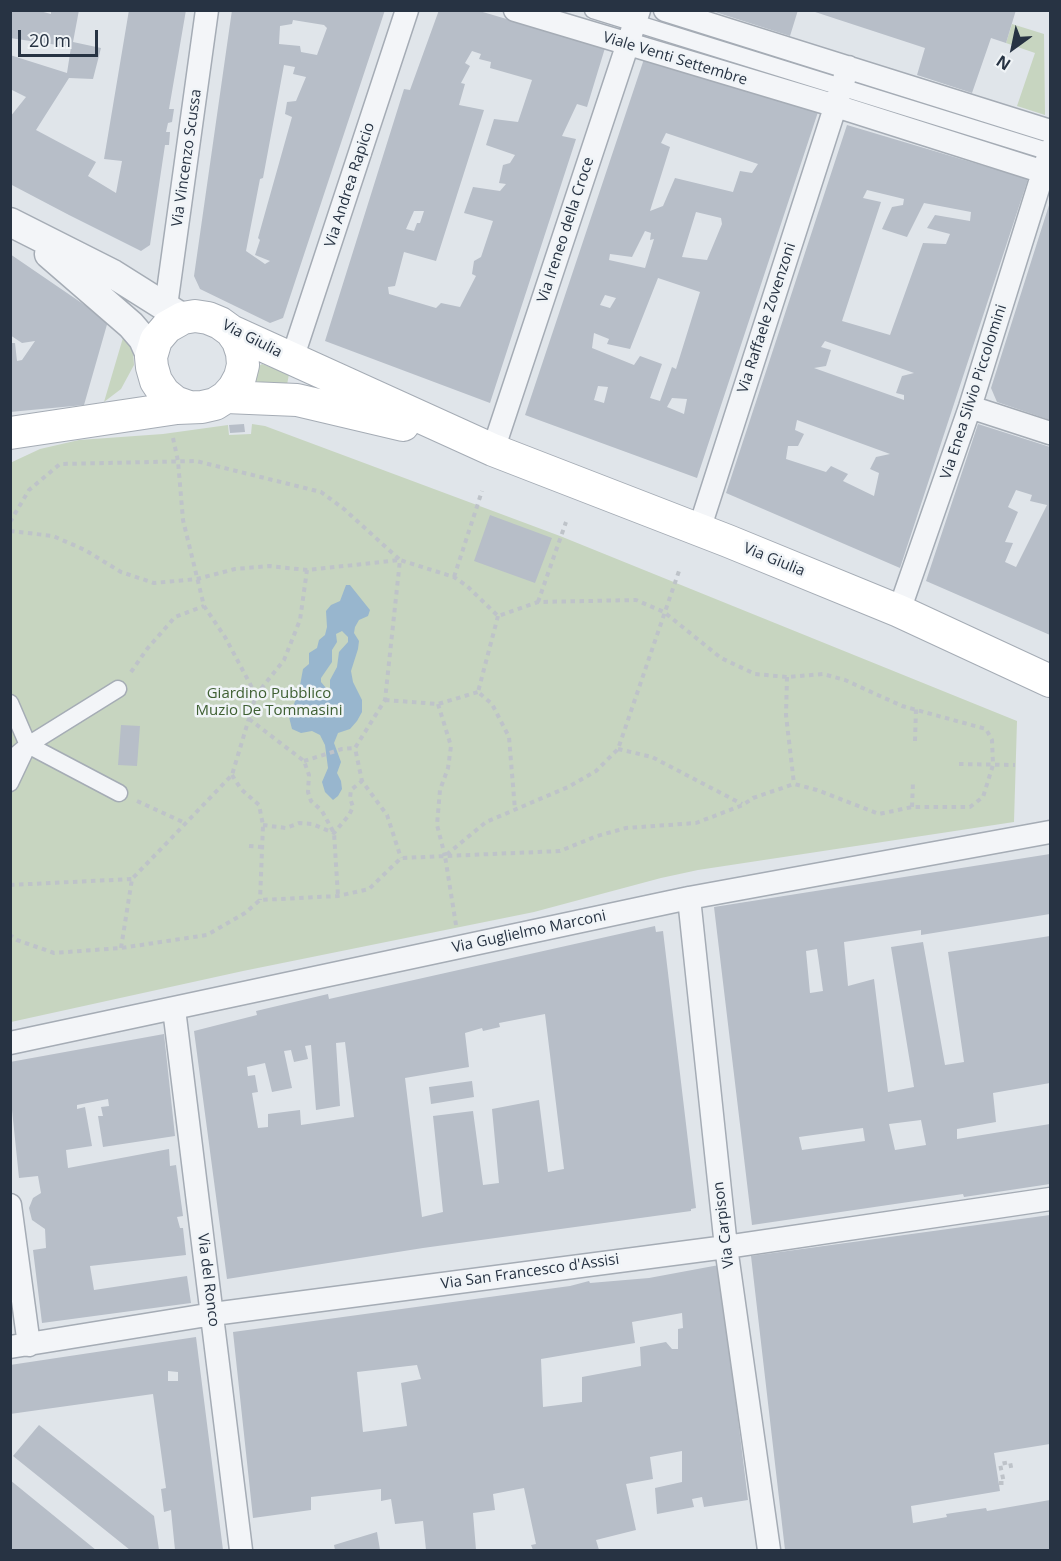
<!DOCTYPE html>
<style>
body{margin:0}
#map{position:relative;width:1061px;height:1561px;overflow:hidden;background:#e0e5ea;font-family:"Open Sans",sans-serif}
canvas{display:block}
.frame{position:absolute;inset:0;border:12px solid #273343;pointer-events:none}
.north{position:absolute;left:983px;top:18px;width:60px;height:60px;-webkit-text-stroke:4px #f0f4f7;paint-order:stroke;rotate:213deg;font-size:16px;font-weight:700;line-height:24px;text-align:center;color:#273343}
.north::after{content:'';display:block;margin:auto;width:21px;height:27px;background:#273343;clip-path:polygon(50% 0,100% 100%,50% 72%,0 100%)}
.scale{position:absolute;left:18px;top:30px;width:80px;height:27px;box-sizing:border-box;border:3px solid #273343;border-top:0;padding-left:8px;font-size:18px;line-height:21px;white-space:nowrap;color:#273343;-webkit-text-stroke:4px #f0f4f7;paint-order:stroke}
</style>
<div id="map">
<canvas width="1061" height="1561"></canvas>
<div class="frame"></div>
<div class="north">N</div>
<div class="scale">20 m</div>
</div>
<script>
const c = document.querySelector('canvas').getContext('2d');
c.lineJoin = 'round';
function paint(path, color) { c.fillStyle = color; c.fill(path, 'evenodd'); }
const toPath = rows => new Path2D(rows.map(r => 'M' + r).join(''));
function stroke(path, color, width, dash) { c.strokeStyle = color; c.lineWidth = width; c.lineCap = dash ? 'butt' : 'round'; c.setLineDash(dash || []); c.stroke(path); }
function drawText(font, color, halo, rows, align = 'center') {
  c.font = font + ' "Open Sans",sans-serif'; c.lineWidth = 5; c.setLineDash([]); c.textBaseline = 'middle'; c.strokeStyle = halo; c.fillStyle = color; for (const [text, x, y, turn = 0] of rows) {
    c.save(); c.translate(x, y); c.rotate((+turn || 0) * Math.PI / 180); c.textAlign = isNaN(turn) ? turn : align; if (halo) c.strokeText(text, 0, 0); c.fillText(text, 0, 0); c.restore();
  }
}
const green = toPath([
 [1012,24,1044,34,1045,115,1017,106,1035,53,1006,43],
 [125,331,133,351,134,365,121,389,104,402],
 [262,364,289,374,287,385,255,383,259,366],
 [252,424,265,426,560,536,1017,721,1014,822,698,870,661,878,534,912,243,971,11,1022,10,463,40,449,79,440,163,434,228,425,229,435,251,434]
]);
const water = toPath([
 [346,585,350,585,370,610,368,616,359,620,355,627,354,633,359,641,358,649,351,671,353,682,362,700,362,712,357,721,350,729,338,733,334,743,341,762,337,773,341,781,342,789,338,796,333,800,325,792,322,782,328,768,325,745,320,735,312,731,301,733,292,729,289,717,299,691,303,669,309,664,309,653,317,648,319,640,325,635,327,627,326,611,331,605,340,601],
 [342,631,348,637,348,642,339,652,337,667,330,680,330,688,326,688,321,682,321,678,332,662,332,650,337,642,336,634]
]);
const building = toPath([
 [10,10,36,10,51,14,51,10,79,10,73,42,101,48,93,79,69,78,36,130,96,162,88,176,116,193,122,161,104,159,129,10,186,10,169,109,174,109,172,122,168,123,166,132,170,132,169,145,165,145,150,245,141,251,69,215,10,184,10,117,26,97,10,89,10,55,67,73,71,47,10,38],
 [232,10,385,10,283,318,270,323,200,289,194,276],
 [293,20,324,25,327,28,317,55,301,52,300,46,279,44,280,26,292,24],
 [284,65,295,67,293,74,306,77,296,101,287,102,285,114,292,117,258,238,260,240,255,255,270,261,265,264,246,251,260,179,263,178],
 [439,10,476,10,605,48,587,107,577,104,562,136,576,139,490,403,325,341,404,89,410,90],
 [472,51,481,54,479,59,491,62,490,68,532,80,518,122,494,119,486,145,515,155,510,163,503,165,499,183,506,184,500,191,473,187,464,213,493,221,481,257,474,261,472,274,476,276,460,307,441,303,436,308,389,294,388,287,395,286,404,252,436,261,484,110,459,105,465,84,461,83,470,66,465,63],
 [414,211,424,211,420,223,417,223,414,231,406,229],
 [709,10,798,10,790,36],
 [809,10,1016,10,1006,43,991,38,972,93,917,75,925,48],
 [644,59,818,112,697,478,525,415],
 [666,133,758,164,752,173,740,171,733,192,675,178,663,206,650,211,670,147,661,143],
 [696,212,721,218,722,224,707,260,682,257],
 [645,231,651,233,650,240,654,239,645,268,609,260,610,254,632,257],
 [658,278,700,292,676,369,672,367,660,401,650,398,662,364,640,356,634,365,592,348,594,333,609,339,607,344,630,349],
 [605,295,616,298,610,308,600,305],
 [598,386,608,387,604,403,594,400],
 [672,398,687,399,684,414,667,407],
 [847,125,1028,179,900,568,726,493],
 [867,190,904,199,903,205,892,207,882,229,907,237,924,203,971,212,970,221,935,215,927,228,950,234,946,244,923,243,890,335,842,321,881,202,863,198],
 [825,341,914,373,902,376,896,393,904,395,904,400,814,368,826,366,831,350,821,347],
 [797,420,890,454,876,457,870,469,879,473,874,496,843,481,848,474,831,466,826,472,786,459,788,446,798,446,804,434,795,430],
 [1050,202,1050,420,997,402,991,388],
 [10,254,108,321,84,405,10,412,10,343,15,343,17,361,22,360,35,341,22,343,10,335],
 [244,424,245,432,230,433,229,425],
 [978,424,1050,447,1050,635,926,581],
 [1016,490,1032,495,1030,501,1047,505,1016,567,1005,562,1013,543,1005,542,1018,512,1008,507],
 [490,515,552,538,535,583,474,561],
 [121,725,140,726,137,766,118,765],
 [1050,854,1050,914,921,935,921,930,844,942,848,986,874,979,888,1092,914,1087,891,947,923,942,945,1065,964,1062,948,952,1050,936,1050,1083,993,1093,996,1122,957,1129,957,1139,1050,1124,1050,1184,964,1197,963,1194,752,1225,714,907],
 [817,949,823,991,810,993,806,951],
 [921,1120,926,1145,895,1150,889,1124],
 [863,1128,865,1141,802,1150,799,1137],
 [655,926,656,932,663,931,696,1208,691,1209,691,1211,423,1248,227,1279,194,1031,257,1015,256,1011,328,994,329,999],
 [545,1014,564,1169,548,1172,539,1100,492,1109,499,1183,483,1185,473,1111,433,1116,443,1212,422,1217,405,1078,469,1067,465,1033,482,1028,483,1031,500,1027,499,1023],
 [345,1042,354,1117,301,1125,300,1110,268,1114,268,1127,258,1128,252,1093,258,1092,255,1075,248,1076,247,1067,265,1063,272,1092,292,1088,284,1051,291,1050,294,1062,308,1059,305,1046,311,1045,316,1110,340,1106,336,1043],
 [164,1034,175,1136,103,1147,98,1116,103,1116,101,1107,109,1106,108,1099,77,1105,77,1109,85,1107,92,1146,66,1150,68,1168,169,1149,170,1166,176,1165,183,1216,177,1217,180,1228,183,1228,186,1255,90,1266,94,1290,187,1276,191,1303,42,1323,33,1250,46,1248,45,1229,32,1220,29,1208,33,1198,41,1193,38,1176,19,1178,10,1090,10,1062],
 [472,1081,474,1097,431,1104,429,1087],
 [1050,1215,1050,1444,994,1453,1000,1491,911,1506,913,1523,947,1517,946,1514,986,1508,987,1511,1050,1500,1050,1550,785,1550,751,1256],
 [719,1265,748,1500,704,1507,702,1497,692,1499,694,1507,657,1514,655,1488,682,1482,682,1451,650,1457,653,1479,626,1484,636,1530,596,1540,599,1550,533,1550,531,1545,536,1544,524,1488,493,1494,495,1510,473,1513,476,1550,426,1550,423,1521,395,1524,391,1499,381,1501,381,1489,311,1497,311,1510,253,1518,233,1332,570,1286,589,1281,590,1283,649,1278],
 [682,1313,683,1328,678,1329,678,1349,672,1349,666,1342,640,1347,641,1366,582,1377,582,1402,543,1407,541,1359,635,1343,632,1322],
 [417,1365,421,1379,401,1383,407,1426,363,1432,357,1372],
 [196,1337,223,1550,175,1550,171,1510,164,1512,161,1489,166,1488,153,1394,10,1414,10,1365],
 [168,1371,178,1372,178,1381,168,1381],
 [39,1425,154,1516,159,1550,130,1550,13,1456],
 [10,1480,96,1550,10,1550],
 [377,1532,380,1550,335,1550,334,1545]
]);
const path = toPath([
 [173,438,178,461,183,520,204,606,225,637,256,695],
 [10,522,29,490,60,464,196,461,321,492,344,509,400,560,385,700,355,748,362,781,387,815,401,858],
 [10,531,53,536,85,550,121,572,154,583,197,579,235,569,269,566,307,570,400,560,454,577,467,586,498,616,538,602,636,600,664,612,721,658,755,674,787,677,823,674,845,680,902,706,986,729,992,740,993,765,983,797,970,807,912,807,879,814,817,790,794,784,753,798,743,805,696,823,626,828,597,836,560,851,401,858,369,889,338,896,260,900,245,913,207,935,121,948,54,953,17,940,10,935],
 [454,577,482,491],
 [538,602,566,522],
 [498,616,478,692,492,704,509,737,515,810],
 [131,672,147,649,175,617,204,606],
 [787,677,786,715,794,784],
 [385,700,438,704,478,692],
 [438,704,451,746,448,768,440,790,437,825,445,856],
 [249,719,304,761,309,775,308,792,311,801,322,811,334,833,338,896],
 [915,741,916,709],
 [618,749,652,757,742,804],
 [304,761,342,749,355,748],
 [959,764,1015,765],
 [232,775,241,789,259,805,263,825,260,900],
 [137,801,185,823],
 [912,807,913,782],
 [263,825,286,828,299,823,312,824,334,833,349,815,353,807,350,798,351,790,362,781],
 [249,846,262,847],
 [10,885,132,879],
 [456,925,445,856,486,822,568,787,596,771,618,749,680,568],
 [121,948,132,879,232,775,256,695,284,660,300,620,307,570],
 [999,1483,1004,1483,1000,1464,1010,1462,1012,1472]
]);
const pedestrian = toPath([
 [593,10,1050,152],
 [10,703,28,745,10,783],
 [28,745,119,793],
 [10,760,28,745,118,689]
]);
const minor = toPath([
 [515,10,836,106,1050,174],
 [665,10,1050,131],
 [166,306,207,10],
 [292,359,407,10],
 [970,407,1050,433],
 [493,450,639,10],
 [699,530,848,67],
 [899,611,970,407,1050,150],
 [689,898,726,1247,769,1550],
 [174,1009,241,1550],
 [10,1043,689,898,1050,832],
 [10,1205,29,1345],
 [10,1347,213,1314,726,1247,1050,1199]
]);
const tertiary = toPath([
 [10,222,113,274,183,318],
 [49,254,131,325,143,339,151,357]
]);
const secondary = toPath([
 [226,397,234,388,240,377,243,365,242,353,238,341,231,331],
 [189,407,175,402,164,393,156,381,152,367,151,357,156,340,167,327,183,318,195,316,208,318,220,323,231,331,493,450,728,541,899,611,1050,681],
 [10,433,177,408,202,407,215,404,226,397,297,400,403,425]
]);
const streetNames = [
 ["Viale Venti Settembre",675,59,17],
 ["Via Vincenzo Scussa",187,158,-82],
 ["Via Andrea Rapicio",350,185,-72],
 ["Via Ireneo della Croce",566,230,-72],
 ["Via Raffaele Zovenzoni",767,318,-72],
 ["Via Giulia",252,339,27],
 ["Via Enea Silvio Piccolomini",974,392,-72],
 ["Via Giulia",774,560,22],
 ["Via Guglielmo Marconi",529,932,-12],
 ["Via Carpison",724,1225,-97],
 ["Via San Francesco d'Assisi",530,1272,-8],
 ["Via del Ronco",208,1280,83]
];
const parkNames = [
 ["Giardino Pubblico",269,694],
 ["Muzio De Tommasini",269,711]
];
paint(green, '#c7d5c0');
paint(water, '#98b6ce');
paint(building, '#b7bec8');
stroke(pedestrian, '#a5acb5', 19);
stroke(minor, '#a5acb5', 25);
stroke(tertiary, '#a5acb5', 31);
stroke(secondary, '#a5acb5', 34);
stroke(path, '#bec3c9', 4, [4.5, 4.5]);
stroke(pedestrian, '#f3f5f8', 16);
stroke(minor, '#f3f5f8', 22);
stroke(tertiary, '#f3f5f8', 28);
stroke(secondary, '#fff', 32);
drawText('15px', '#273343', '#f0f4f7', streetNames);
drawText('15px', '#3f6033', '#f0f4f7', parkNames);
</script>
